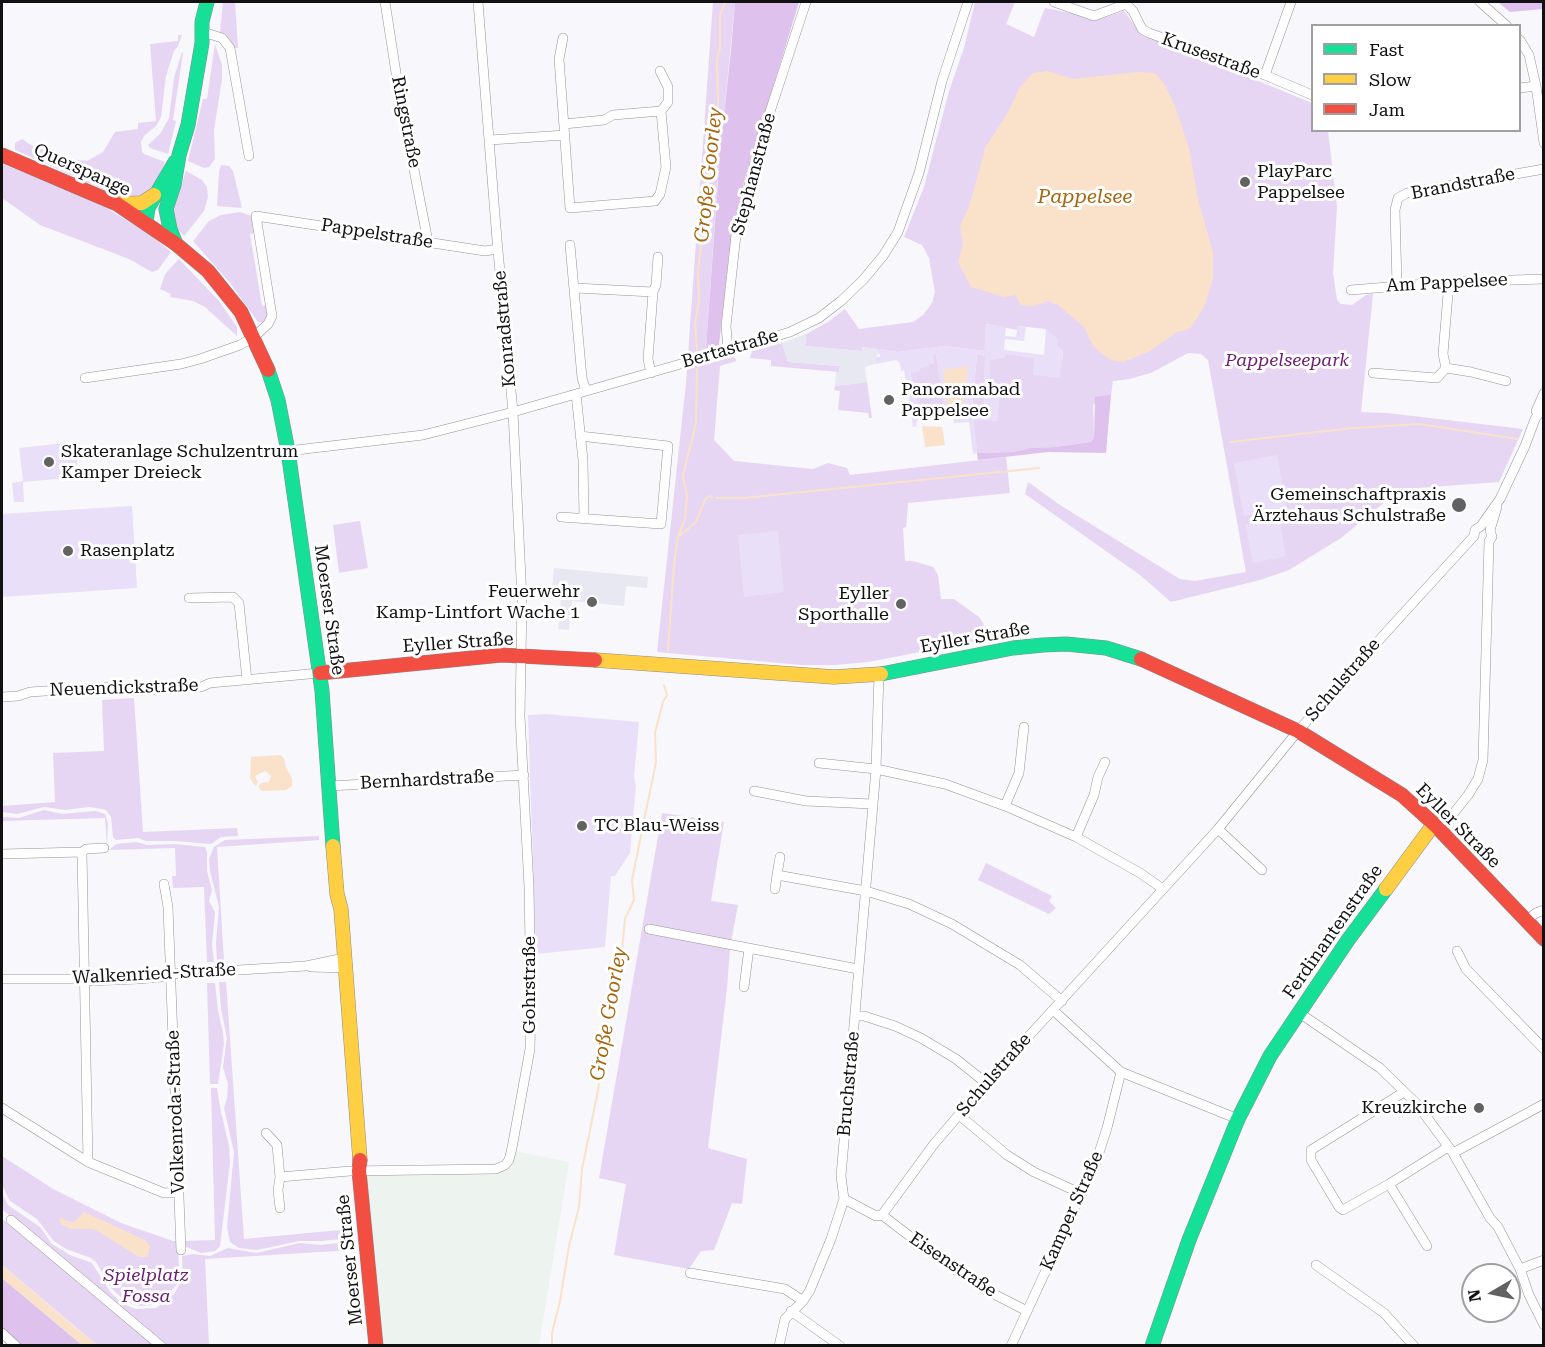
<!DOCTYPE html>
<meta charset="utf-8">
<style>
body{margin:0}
#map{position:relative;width:1545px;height:1347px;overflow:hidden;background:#f7f7fc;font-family:"Roboto Serif",serif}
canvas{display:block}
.frame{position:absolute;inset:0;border:3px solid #111;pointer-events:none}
.legend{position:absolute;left:1311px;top:24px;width:210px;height:108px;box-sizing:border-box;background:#fff;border:2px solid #a0a0a0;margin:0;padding:8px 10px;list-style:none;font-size:18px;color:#111}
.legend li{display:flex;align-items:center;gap:12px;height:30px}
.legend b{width:30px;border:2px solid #a0a0a0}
.north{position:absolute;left:1461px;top:1263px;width:60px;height:60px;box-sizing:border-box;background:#fff;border:2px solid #a0a0a0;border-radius:50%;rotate:261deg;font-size:16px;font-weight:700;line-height:24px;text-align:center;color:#111}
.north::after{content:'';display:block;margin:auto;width:21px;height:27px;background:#626263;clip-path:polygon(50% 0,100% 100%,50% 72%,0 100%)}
</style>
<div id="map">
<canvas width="1545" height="1347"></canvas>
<div class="frame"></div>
<ul class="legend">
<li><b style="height:8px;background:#16e098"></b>Fast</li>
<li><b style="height:8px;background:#ffcf43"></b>Slow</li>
<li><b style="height:8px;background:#f24e42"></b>Jam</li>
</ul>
<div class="north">N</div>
</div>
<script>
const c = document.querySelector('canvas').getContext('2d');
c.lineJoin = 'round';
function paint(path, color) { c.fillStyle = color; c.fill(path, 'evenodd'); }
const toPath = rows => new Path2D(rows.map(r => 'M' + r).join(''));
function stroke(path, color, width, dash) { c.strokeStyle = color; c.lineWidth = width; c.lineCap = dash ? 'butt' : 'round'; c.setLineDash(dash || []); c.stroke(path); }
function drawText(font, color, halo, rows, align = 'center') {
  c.font = font + ' "Roboto Serif",serif'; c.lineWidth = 6; c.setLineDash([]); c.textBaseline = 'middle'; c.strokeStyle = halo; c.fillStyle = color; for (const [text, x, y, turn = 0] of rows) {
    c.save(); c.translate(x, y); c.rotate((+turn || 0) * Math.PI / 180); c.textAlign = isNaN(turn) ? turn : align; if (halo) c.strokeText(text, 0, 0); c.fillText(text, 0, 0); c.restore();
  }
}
const industrial = toPath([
 [514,1151,569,1162,539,1345,379,1345,362,1171,498,1167]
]);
const green = toPath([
 [223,2,235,2,238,48,234,48,231,42,220,33],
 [713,2,735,2,718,176,705,364,733,357,736,359,736,361,720,366,714,440,734,461,813,469,828,463,847,468,850,475,1006,457,1010,493,908,503,906,527,903,528,905,561,913,561,933,567,938,575,941,599,954,599,979,617,983,623,988,639,868,662,835,665,802,665,657,652,686,383],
 [975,2,1015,2,1006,24,1034,37,1045,8,1101,19,1124,11,1139,31,1146,35,1312,103,1312,130,1328,131,1337,207,1333,273,1337,300,1341,304,1352,305,1366,295,1373,294,1361,412,1387,413,1523,429,1499,482,1404,489,1391,497,1341,538,1289,570,1260,580,1171,602,1140,575,1025,494,1028,482,1060,505,1180,579,1195,581,1246,572,1208,360,1201,354,1188,353,1151,373,1129,379,1113,381,1111,395,1104,398,1093,405,1094,437,1091,442,1055,447,1030,448,1013,452,977,453,973,420,997,420,1000,392,989,388,990,360,1005,354,1062,361,1063,351,1057,346,1046,329,1018,326,1017,330,986,324,985,351,944,346,898,352,862,347,862,351,805,346,806,334,828,322,845,309,859,329,913,322,923,315,932,303,935,292,929,258,922,245,904,237,924,187,949,91,964,48],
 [178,35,182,35,178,46,174,51,166,76,161,117,156,126,144,136,141,142,142,152,144,154,165,162,154,188,145,197,127,200,15,150,15,143,22,139,31,145,71,159,87,161,103,152,115,132,138,129,138,123,156,121,150,44,178,41],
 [215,44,222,65,222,79,214,130,215,159,209,167,204,168,188,161,203,99,207,99],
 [182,52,183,53,173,120,176,121,168,154,150,148,148,145,160,134,169,118,174,78],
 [2,164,79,194,103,206,147,232,171,252,158,270,152,272,129,259,40,225,2,198],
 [221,165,229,166,233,171,242,208,217,206,219,172],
 [186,171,202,180,207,187,208,197,204,211,184,236,173,224,173,207],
 [240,212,252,216,255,233,250,234,262,306,268,305,269,312,264,322,258,322,230,283,193,241,209,221,221,215],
 [179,259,219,301,237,327,237,336,205,307,193,301,170,297,171,294,160,289,165,274],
 [782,343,788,362,840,366,839,372,771,366,771,360,750,358,752,351],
 [944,350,973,354,972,361,942,365,940,351],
 [933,354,936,354,945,410,921,416,910,372,920,371,920,368,928,364],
 [977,354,985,356,984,417,971,417],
 [867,382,872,418,869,418,868,413,838,410,840,391,834,390,835,386],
 [360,521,368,568,339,573,333,525],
 [134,698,143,832,237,828,238,836,221,837,211,844,175,841,146,841,138,838,116,840,113,837,111,817,106,810,102,809,89,807,65,810,44,807,17,814,2,812,2,806,55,802,53,753,104,751,102,700],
 [44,810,62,814,96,811,105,814,108,823,107,845,105,818,2,821,2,817,19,818],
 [662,813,724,822,711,901,738,905,730,947,727,988,708,1148,747,1159,742,1204,732,1203,714,1250,701,1251,689,1269,614,1255,626,1184,599,1178],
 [319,836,319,840,217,847,224,961,217,962,216,942,219,907,210,871,209,859,214,847,225,840],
 [136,842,147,845,175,844,205,847,207,852,207,871,212,890,209,901,215,912,212,945,214,962,207,962,204,887,173,888,172,876,176,876,175,848,109,850,116,844],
 [986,863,1052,896,1049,901,1056,908,1049,914,978,880],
 [219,982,226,982,244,1239,351,1229,352,1238,321,1241,299,1241,257,1250,239,1248,230,1242,227,1227,234,1152,224,1108,227,1098,228,1084,223,1067,227,1038,221,1009],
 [207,983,215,983,218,1010,223,1033,224,1044,218,1084,210,1084],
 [211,1088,217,1088,220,1107,229,1146,230,1163,220,1246,215,1251,201,1253,184,1246,183,1241,215,1240],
 [2,1156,53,1189,121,1223,173,1241,178,1241,179,1275,177,1284,168,1295,156,1304,144,1306,134,1305,122,1298,112,1289,96,1262,91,1258,66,1249,54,1241,37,1219,10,1201,2,1185],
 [2,1194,8,1205,40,1227,52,1244,70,1255,92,1263,111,1293,123,1304,136,1309,156,1308,174,1294,183,1278,182,1256,193,1254,210,1256,228,1248,256,1253,300,1243,321,1245,352,1241,353,1250,205,1259,209,1345,167,1345,122,1310,3,1210,2,1208],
 [2,1219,158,1345,97,1345,2,1265]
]);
const forest = toPath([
 [735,2,799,2,744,182,729,254,719,345,706,349,720,152,731,50],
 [1498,2,1543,2,1543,9,1510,12],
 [1111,395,1106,453,1048,452,978,460,977,453,1013,452,1030,448,1055,447,1091,442,1094,437,1095,397],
 [2,1278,82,1345,16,1345,2,1333]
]);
const pitch = toPath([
 [986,324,1006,327,1005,336,1016,337,1018,326,1026,327,1024,341,1005,339,1004,350,1044,355,1046,329,1058,339,1057,346,1063,350,1060,378,1033,375,1034,358,1005,354,1005,358,990,360,990,388,1000,392,997,421,974,420,977,453,973,454,969,422,954,423,953,416,944,412,917,420,916,427,913,427,904,370,901,371,900,363,896,360,875,364,876,357,880,357,880,354,877,354,878,349,898,352,944,346,984,351],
 [936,354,944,410,922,416,910,373,920,371,921,368,929,367,929,364,934,364,933,355],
 [977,354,985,356,984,417,971,417],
 [75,442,79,477,23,482,24,502,14,502,12,483,23,481,19,448],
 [1277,455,1287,508,1244,516,1234,463],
 [132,506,137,588,2,597,2,514],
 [1279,518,1286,556,1253,563,1245,524],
 [778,531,784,592,744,597,738,535],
 [546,714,639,722,634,777,636,786,630,853,615,876,611,876,605,947,536,954,528,715]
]);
const plaza = toPath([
 [806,334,805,346,862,351,862,347,878,349,875,364,865,367,867,382,835,386,836,372,839,372,840,366,788,362,782,343],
 [554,568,648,577,647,588,626,586,624,606,572,601,569,630,558,629,561,600,551,599]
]);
const water = toPath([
 [1047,71,1073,79,1138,72,1155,73,1165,85,1175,106,1189,148,1198,199,1213,253,1213,279,1204,307,1190,329,1177,332,1150,351,1123,362,1114,361,1104,356,1093,346,1084,327,1058,305,1048,301,1033,306,1021,305,1015,295,1004,297,971,287,958,262,963,244,960,226,970,204,985,148,1007,114,1020,87,1033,73],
 [968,366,964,403,948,406,943,370],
 [922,426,942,427,945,445,925,447],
 [280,755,284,758,286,768,292,778,292,786,286,790,262,791,258,787,261,783,269,782,271,776,265,771,255,776,258,782,256,786,253,783,250,778,251,757],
 [84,1212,145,1240,150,1246,148,1257,139,1257,96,1230,89,1229,72,1229,62,1225,59,1220,61,1217,67,1221,74,1222],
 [2,1265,63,1317,97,1345,82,1345,2,1278]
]);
const stream = toPath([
 [697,349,695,324,699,300,698,271,718,103,717,60,720,48,720,16,725,2],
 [1230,442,1353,428,1420,424,1517,439],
 [716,498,744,498,1039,468],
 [679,536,696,522,705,500,709,496,712,497],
 [668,650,674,565,678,536,685,519,687,496,683,475,696,423,697,369],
 [552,1346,552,1333,560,1301,569,1246,579,1207,582,1169,598,1091,605,1032,622,951,625,919,634,900,632,880,656,762,655,733,663,702,667,695,664,685]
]);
const street = toPath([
 [385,2,399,92,428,242],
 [1054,2,1094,16,1126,4,1133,11,1142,29,1149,33,1265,75,1312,95],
 [1480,2,1507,26],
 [203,32,222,38,230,48,249,156],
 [563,38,559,59,570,208,655,201,660,194,666,167,661,111],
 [1520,40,1529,55,1536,86,1544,143],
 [1265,75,1291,2],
 [1520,88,1536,86],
 [564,124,604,120,613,115,661,111,668,102,668,87,660,71],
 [490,140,565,135],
 [570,245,582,378,586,391],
 [1449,282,1443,354,1446,368,1471,372,1506,381],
 [1397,285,1395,210,1398,198,1407,193,1544,169],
 [575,288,653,292],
 [1351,290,1449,282,1544,279],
 [728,350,726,326,736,235,762,136,806,2],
 [651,373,648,359,653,292,656,285,658,257],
 [1373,373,1437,378,1446,368],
 [85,378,181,364,200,359,240,345,254,337,268,324,272,316,256,216,485,251,497,249],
 [576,394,583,460,584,518],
 [1536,411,1544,393],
 [288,451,423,435,513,412,712,355,790,332,819,318,841,301,863,280,883,256,898,232,919,173,942,81,968,2],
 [561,517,661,524,668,446,580,436],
 [189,598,233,597,239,603,247,680],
 [2,697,18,696,30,692,75,689,115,687,130,691,201,687,210,683,320,673],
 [819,763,876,769,945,784,1005,806,1076,837,1140,873,1163,889],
 [330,786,524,775],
 [754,791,806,801,872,804],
 [1005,806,1019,773,1024,727],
 [1434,824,1449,819,1468,795,1478,779,1483,760,1489,541,1492,537,1490,530,1497,507],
 [1218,829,1262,870],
 [1076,837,1094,795,1098,777,1105,762],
 [82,852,86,849,104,848],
 [2,854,82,852,88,1162],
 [780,857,777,875,866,891,909,904,952,924,1020,965,1062,1001],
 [164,884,168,907,181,1250],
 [775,889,777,875],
 [1526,921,1536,913,1544,910],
 [649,929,858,969],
 [1457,951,1466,969,1544,1049],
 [311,967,345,968],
 [2,979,85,979,88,981,137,979,162,977,171,974,306,966,344,958],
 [744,987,749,948],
 [1053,1010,1121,1072,1238,1119],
 [1298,1012,1380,1068,1417,1104,1453,1153,1490,1218,1498,1227,1520,1269,1529,1295,1544,1325],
 [855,1016,864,1016,895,1026,921,1038,956,1059,986,1083],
 [1404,1092,1311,1150,1311,1160,1339,1207,1343,1210,1389,1184,1448,1147],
 [2,1108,88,1162,164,1193,178,1192],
 [959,1115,1007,1155,1034,1172,1082,1194],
 [266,1133,277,1145,280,1177,278,1190,280,1208],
 [1453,1153,1544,1104],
 [280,1177,350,1171,496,1169,505,1165,509,1160,512,1148,530,1049,531,1003,529,887,520,716,522,599,520,558,513,412,497,240,478,2],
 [1389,1184,1427,1246],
 [844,1199,876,1216,882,1215],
 [882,1215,934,1144,986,1083,1218,829,1298,731,1390,628,1474,536,1475,530,1481,526,1500,499,1525,446,1535,419,1544,406],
 [882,1215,941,1260,984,1289,1027,1311],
 [11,1220,161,1346],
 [1316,1265,1384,1313,1414,1346],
 [1520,1269,1544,1260],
 [690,1273,785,1289,803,1301],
 [791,1311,840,1346],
 [2,1333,16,1346],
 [779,1346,785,1319,803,1301,810,1290,831,1239,844,1199,841,1176,876,769,879,674],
 [1011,1346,1096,1162,1107,1128,1121,1072]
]);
const fast = toPath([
 [146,222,148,208,175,162],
 [176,244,170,229,166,209,174,185,179,155,188,125,202,43,202,22,207,2],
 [268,370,278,400,288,451,322,691,333,846],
 [881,674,1013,648,1043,645,1066,644,1106,648,1141,659],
 [1152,1346,1189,1240,1238,1119,1270,1056,1348,940,1386,889]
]);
const slow = toPath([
 [117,204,142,203,154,195],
 [595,660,834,677,881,674],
 [333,846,337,894,341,909,360,1160],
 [1386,889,1434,824]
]);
const jam = toPath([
 [2,155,117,204,176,244,208,271,241,312,268,370],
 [1141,659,1298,731,1402,795,1434,824,1544,939],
 [320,673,502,655,595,660],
 [360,1160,359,1171,376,1346]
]);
const markers = [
 [1245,182,6,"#626263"],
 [889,400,6,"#626263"],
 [49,462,6,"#626263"],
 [1459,505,8,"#626263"],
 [68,551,6,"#626263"],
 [592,602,6,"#626263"],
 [901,604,6,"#626263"],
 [582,826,6,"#626263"],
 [1479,1108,6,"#626263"]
];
const streetNames = [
 ["Krusestraße",1211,56,20],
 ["Ringstraße",406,122,79],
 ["Querspange",82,170,24],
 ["Stephanstraße",754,174,-75],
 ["Brandstraße",1463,184,-11],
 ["Pappelstraße",377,234,9],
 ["Am Pappelsee",1447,283,-3],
 ["Konradstraße",505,329,-95],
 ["Bertastraße",730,349,-16],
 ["Moerser Straße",329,610,82],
 ["Eyller Straße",975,638,-10],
 ["Eyller Straße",458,643,-4],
 ["Schulstraße",1343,680,-49],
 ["Neuendickstraße",124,688,-2],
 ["Bernhardstraße",427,780,-3],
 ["Eyller Straße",1458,826,45],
 ["Ferdinantenstraße",1333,932,-55],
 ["Walkenried-Straße",154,974,-3],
 ["Gohrstraße",530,985,-90],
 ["Schulstraße",994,1075,-49],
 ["Bruchstraße",849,1084,-85],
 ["Volkenroda-Straße",176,1112,-92],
 ["Kamper Straße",1072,1211,-66],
 ["Moerser Straße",350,1260,-96],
 ["Eisenstraße",953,1265,34]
];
const poiNames = [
 ["PlayParc",1257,172],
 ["Pappelsee",1257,193],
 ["Panoramabad",901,390],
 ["Pappelsee",901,411],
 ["Skateranlage Schulzentrum",61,452],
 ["Kamper Dreieck",61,473],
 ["Gemeinschaftpraxis",1446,495,"right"],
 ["Ärztehaus Schulstraße",1446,516,"right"],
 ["Rasenplatz",80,551],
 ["Feuerwehr",580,592,"right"],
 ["Kamp-Lintfort Wache 1",580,613,"right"],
 ["Eyller",889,594,"right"],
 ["Sporthalle",889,615,"right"],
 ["TC Blau-Weiss",594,826],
 ["Kreuzkirche",1467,1108,"right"]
];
const parkNames = [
 ["Pappelseepark",1287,361],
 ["Spielplatz",146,1276],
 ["Fossa",146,1297]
];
const waterNames = [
 ["Große Goorley",709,175,-84],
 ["Pappelsee",1085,197],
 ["Große Goorley",609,1014,-80]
];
paint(industrial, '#edf3ef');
paint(green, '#e7d5f4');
paint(forest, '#dec2ed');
paint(pitch, '#eadff8');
paint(plaza, '#e7e8f1');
paint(water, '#fae2ca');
stroke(stream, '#fae2ca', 2);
stroke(street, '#959597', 10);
stroke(fast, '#8b8b8d', 15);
stroke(slow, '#8b8b8d', 15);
stroke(jam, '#8b8b8d', 15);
stroke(street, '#fefeff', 9);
stroke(fast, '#16e098', 14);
stroke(slow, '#ffcf43', 14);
stroke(jam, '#f24e42', 14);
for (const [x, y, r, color] of markers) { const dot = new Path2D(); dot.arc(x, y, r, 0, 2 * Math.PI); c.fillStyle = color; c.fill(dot); stroke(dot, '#fff', 2); }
drawText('18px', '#111', '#fff', streetNames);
drawText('18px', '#111', '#fff', poiNames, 'left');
drawText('italic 18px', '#6a1a70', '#fff', parkNames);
drawText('italic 20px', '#a7660d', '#fff', waterNames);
</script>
